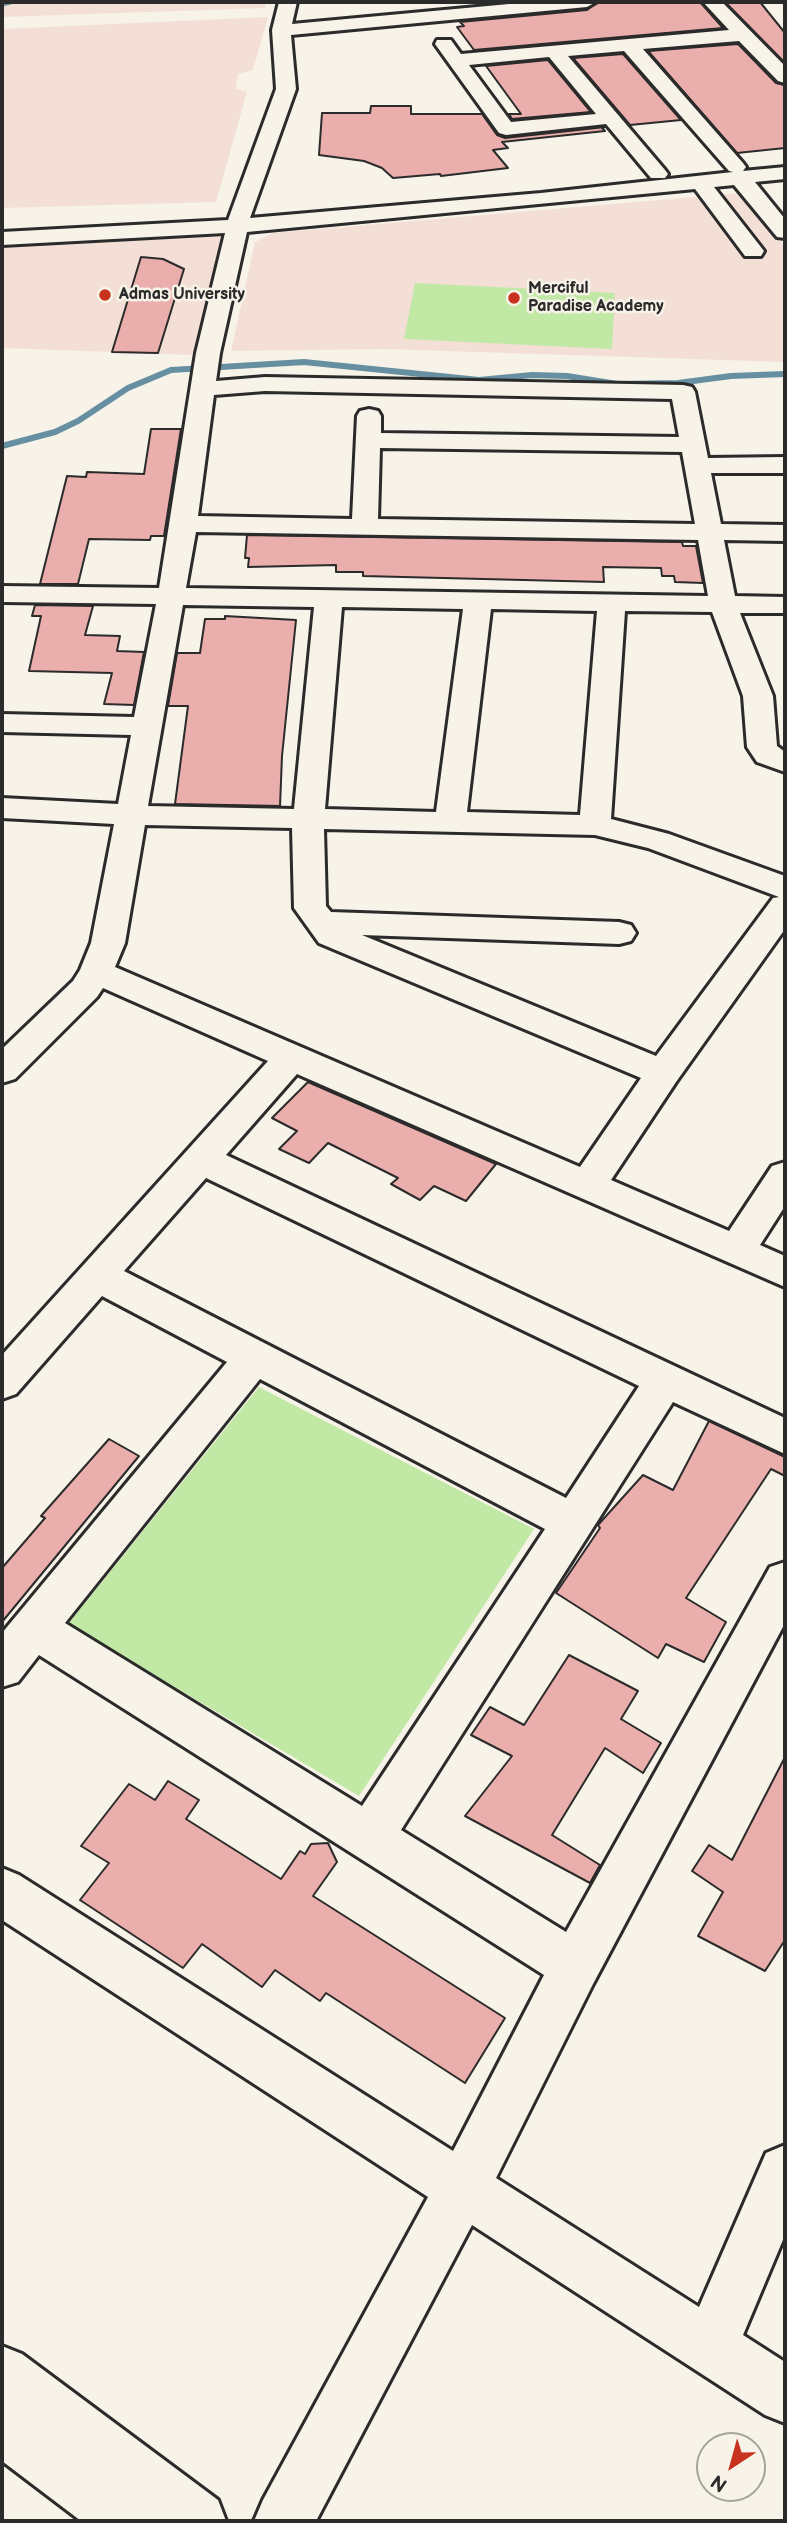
<!DOCTYPE html>
<style>
body{margin:0}
#map{position:relative;width:787px;height:2523px;overflow:hidden;background:#f7f3e8;font-family:"Balsamiq Sans",sans-serif}
canvas{display:block}
.frame{position:absolute;inset:0;border:4px solid #2b2b2b;pointer-events:none}
.north{position:absolute;left:696px;top:2432px;width:70px;height:70px;box-sizing:border-box;background:#f7f3e8;border:2px solid #a5a39c;border-radius:50%;rotate:216deg;font-size:19px;font-weight:700;line-height:28px;text-align:center;color:#2b2b2b}
.north::after{content:'';display:block;margin:auto;width:24px;height:32px;background:#c8321e;clip-path:polygon(50% 0,100% 100%,50% 72%,0 100%)}
</style>
<div id="map">
<canvas width="787" height="2523"></canvas>
<div class="frame"></div>
<div class="north">N</div>
</div>
<script>
const c = document.querySelector('canvas').getContext('2d');
c.lineJoin = 'round';
function paint(path, color) { c.fillStyle = color; c.fill(path, 'evenodd'); }
const toPath = rows => new Path2D(rows.map(r => 'M' + r).join(''));
function stroke(path, color, width, dash) { c.strokeStyle = color; c.lineWidth = width; c.lineCap = dash ? 'butt' : 'round'; c.setLineDash(dash || []); c.stroke(path); }
function drawText(font, color, halo, rows, align = 'center') {
  c.font = font + ' "Balsamiq Sans",sans-serif'; c.lineWidth = 5; c.setLineDash([]); c.textBaseline = 'middle'; c.strokeStyle = halo; c.fillStyle = color; for (const [text, x, y, turn = 0] of rows) {
    c.save(); c.translate(x, y); c.rotate((+turn || 0) * Math.PI / 180); c.textAlign = isNaN(turn) ? turn : align; if (halo) c.strokeText(text, 0, 0); c.fillText(text, 0, 0); c.restore();
  }
}
const built = toPath([
 [2,2,266,2,265,8,2,17],
 [268,17,253,70,238,74,236,89,247,92,216,202,2,208,2,29],
 [741,193,785,246,785,362,384,349,231,351,255,242,273,233],
 [223,235,192,355,2,348,2,243]
]);
const green = toPath([
 [415,283,615,293,612,349,404,339],
 [259,1387,534,1529,359,1796,68,1624]
]);
const streamFar1 = toPath([
 [2,4,10,2]
]);
const stream = toPath([
 [2,446,55,432,78,421,128,388,171,370,304,362,479,380,532,375,567,376,617,384,678,383,731,376,785,374]
]);
const building = toPath([
 [598,2,700,2,723,28,474,50,457,27,464,26,460,22,587,10,598,2],
 [725,2,760,2,785,33,785,63,725,2],
 [738,44,776,83,785,85,785,148,737,153,648,51,738,44],
 [623,54,681,120,630,125,573,58,623,54],
 [548,60,591,112,512,119,509,114,521,114,486,66,548,60],
 [371,106,411,106,411,114,482,114,497,135,505,138,605,127,602,128,605,131,502,142,508,148,493,150,508,168,441,176,440,174,393,178,382,168,364,161,319,155,322,113,370,113,371,106],
 [141,257,163,259,184,269,158,353,112,352,141,257],
 [151,429,181,429,164,536,151,536,150,540,89,539,78,584,40,584,67,476,86,477,87,472,144,474,151,429],
 [247,535,682,542,683,546,696,546,703,583,675,582,674,576,662,576,661,568,603,567,604,582,363,576,363,572,336,572,336,565,248,567,249,558,245,558,247,535],
 [35,605,93,606,85,635,120,636,117,651,144,652,134,705,104,704,112,673,29,671,41,616,32,616,35,605],
 [225,616,296,620,282,756,280,806,175,804,188,706,168,706,177,653,200,653,205,619,225,619,225,616],
 [308,1082,496,1164,466,1201,434,1186,420,1200,391,1184,398,1178,328,1143,309,1163,279,1149,297,1131,272,1118,308,1082],
 [709,1421,785,1457,785,1476,771,1469,686,1598,726,1622,704,1662,666,1644,658,1658,556,1593,600,1528,598,1525,643,1475,673,1490,709,1421],
 [109,1439,139,1456,2,1622,2,1568,45,1518,41,1516,109,1439],
 [569,1655,638,1691,621,1719,661,1743,643,1773,605,1748,552,1835,600,1865,590,1883,465,1816,512,1756,471,1735,490,1707,524,1725,569,1655],
 [785,1757,785,1940,765,1971,698,1936,723,1892,692,1871,709,1845,732,1860,785,1757],
 [168,1781,199,1800,186,1819,281,1879,300,1851,305,1854,311,1844,328,1843,337,1862,313,1896,505,2018,465,2083,326,1993,320,2001,275,1970,262,1987,202,1944,183,1968,80,1900,109,1863,81,1846,129,1784,155,1800,168,1781]
]);
const minor = toPath([
 [279,2,297,2,292,24,531,2,596,2,587,7,291,35,296,89,250,218,541,193,733,172,729,171,624,51,568,56,665,170,668,174,665,178,651,178,606,124,506,135,499,133,435,44,437,40,451,40,461,54,729,30,703,2,722,2,785,66,785,83,778,81,739,41,643,49,743,163,746,167,743,171,785,167,785,179,755,182,785,219,785,238,777,237,734,185,714,187,764,251,761,256,745,256,695,189,247,232,220,353,216,381,265,377,683,385,692,387,695,392,708,458,785,457,785,473,711,473,721,524,785,525,785,541,724,540,735,596,785,597,785,613,740,613,773,696,777,746,785,752,785,772,757,762,747,747,743,696,712,612,625,611,611,819,669,834,785,876,785,929,676,1082,611,1180,729,1231,772,1166,785,1162,785,1206,760,1245,785,1256,785,1287,297,1074,226,1155,785,1418,785,1454,673,1402,401,1830,566,1932,770,1567,785,1562,785,1623,593,1984,496,2178,699,2307,766,2153,785,2145,785,2235,743,2335,785,2362,785,2423,765,2415,472,2225,316,2521,254,2521,263,2500,428,2197,2,1920,2,1868,19,1875,453,2151,544,1975,39,1655,18,1682,2,1687,2,1633,227,1362,102,1296,16,1394,2,1399,2,1355,268,1061,103,988,97,997,15,1079,2,1083,2,1049,73,981,80,970,91,943,114,824,2,818,2,798,118,804,131,735,2,732,2,714,134,717,156,604,2,602,2,586,159,588,196,353,225,233,2,245,2,232,228,220,276,89,272,30,279,2],
 [549,57,596,114,511,122,469,65,549,57],
 [265,391,672,399,679,437,381,433,381,416,378,411,369,409,360,411,357,416,352,519,198,516,214,395,265,391],
 [380,448,682,452,695,524,378,519,380,448],
 [196,532,698,540,708,596,186,588,196,532],
 [183,605,314,607,294,809,148,806,183,605],
 [342,607,463,609,436,812,325,809,342,607],
 [491,609,597,611,580,815,467,812,491,609],
 [145,825,292,828,294,908,319,943,641,1078,580,1167,115,967,125,943,145,825],
 [324,829,595,835,648,848,779,897,773,898,656,1056,362,935,619,944,631,941,636,933,631,925,619,922,331,912,326,906,324,829],
 [206,1178,639,1386,566,1498,124,1271,206,1178],
 [260,1379,545,1529,362,1806,65,1623,260,1379],
 [2,2346,22,2354,218,2500,226,2521,81,2521,2,2461,2,2346]
]);
const markers = [
 [105,295,7,"#c8321e"],
 [514,298,7,"#c8321e"]
];
const farPoinames = [
 ["Merciful",528,289],
 ["Paradise Academy",528,307],
 ["Admas University",119,295]
];
paint(built, '#f3dfd6');
paint(green, '#c1e9a5');
stroke(streamFar1, '#6690a1', 5);
stroke(stream, '#6690a1', 6);
paint(building, '#eaafac');
stroke(building, '#2b2b2b', 2);
stroke(minor, '#2b2b2b', 6);
paint(minor, '#f7f3e8');
for (const [x, y, r, color] of markers) { const dot = new Path2D(); dot.arc(x, y, r, 0, 2 * Math.PI); c.fillStyle = color; c.fill(dot); stroke(dot, '#f7f3e8', 2.5); }
drawText('bold 16px', '#2b2b2b', '#f7f3e8', farPoinames, 'left');
</script>
